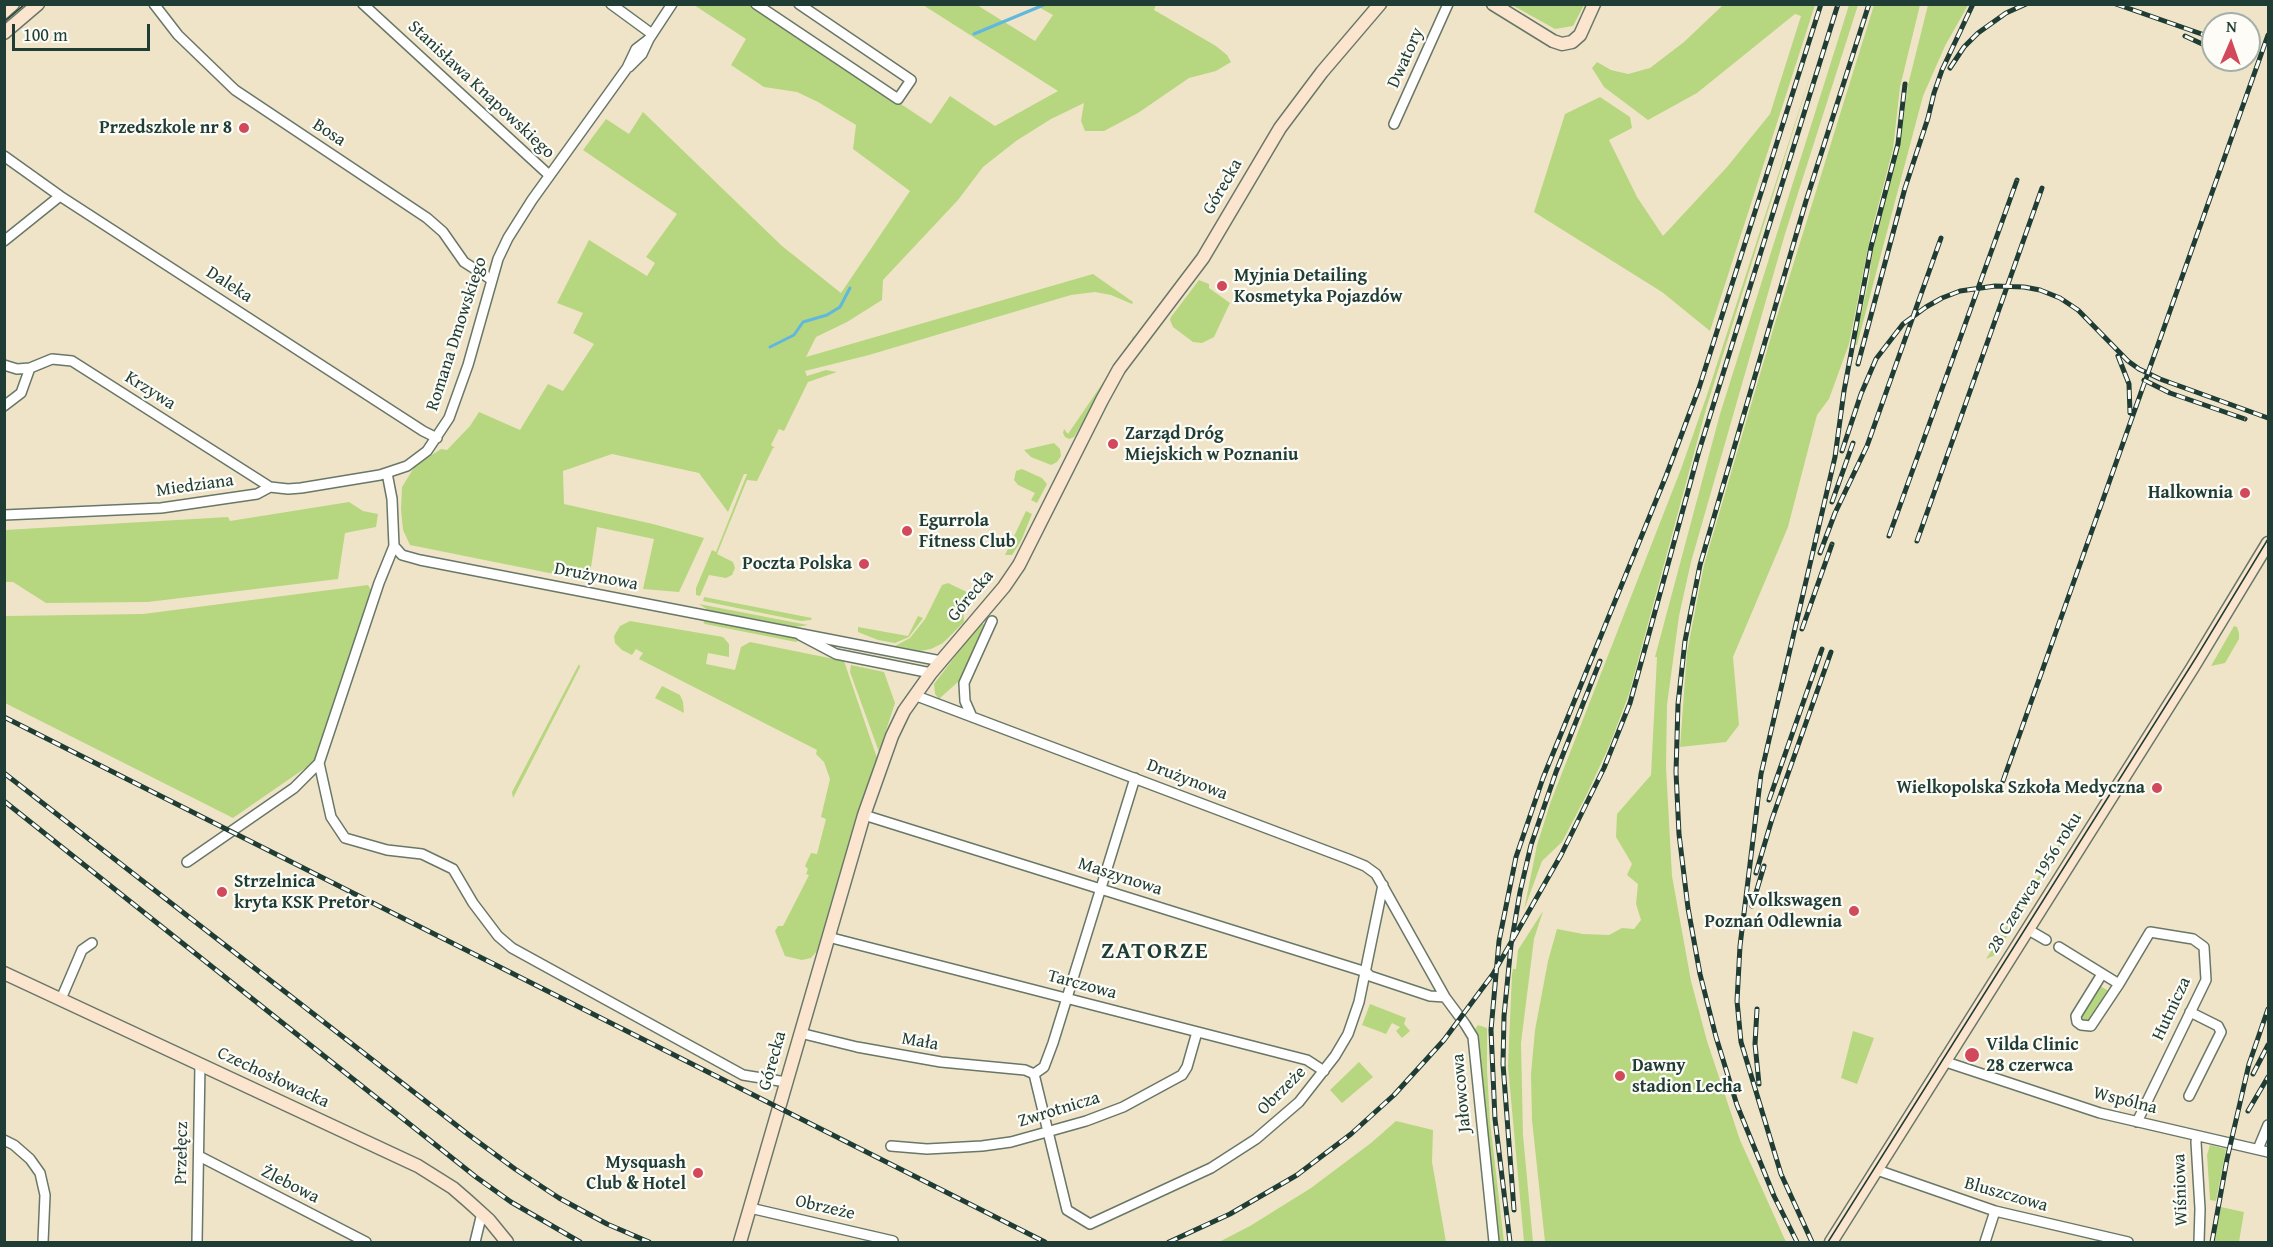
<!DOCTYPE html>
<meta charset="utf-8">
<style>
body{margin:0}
#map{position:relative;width:2273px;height:1247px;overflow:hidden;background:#f0e4c8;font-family:"Gentium Book Plus",serif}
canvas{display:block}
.frame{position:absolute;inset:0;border:6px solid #1f3d34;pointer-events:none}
.north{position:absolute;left:2201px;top:12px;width:60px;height:60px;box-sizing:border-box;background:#fdfcf7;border:2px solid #a4b0a9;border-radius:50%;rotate:2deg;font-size:16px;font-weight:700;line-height:24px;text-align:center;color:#1f3d34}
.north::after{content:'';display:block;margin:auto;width:21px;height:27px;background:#d1495b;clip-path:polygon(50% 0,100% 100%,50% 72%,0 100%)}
.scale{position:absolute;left:12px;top:24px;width:138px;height:27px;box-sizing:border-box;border:3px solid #1f3d34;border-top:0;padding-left:8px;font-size:18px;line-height:21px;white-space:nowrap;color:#1f3d34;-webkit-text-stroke:4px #fdfcf7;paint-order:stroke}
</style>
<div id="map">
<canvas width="2273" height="1247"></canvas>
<div class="frame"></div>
<div class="north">N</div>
<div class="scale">100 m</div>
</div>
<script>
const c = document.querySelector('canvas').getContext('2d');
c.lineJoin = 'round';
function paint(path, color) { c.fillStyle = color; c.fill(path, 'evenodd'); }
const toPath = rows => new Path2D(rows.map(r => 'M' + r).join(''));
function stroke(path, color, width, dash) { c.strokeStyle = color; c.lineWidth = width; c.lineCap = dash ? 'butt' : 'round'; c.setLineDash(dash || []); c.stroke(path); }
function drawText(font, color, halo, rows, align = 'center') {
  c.font = font + ' "Gentium Book Plus",serif'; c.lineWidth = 4.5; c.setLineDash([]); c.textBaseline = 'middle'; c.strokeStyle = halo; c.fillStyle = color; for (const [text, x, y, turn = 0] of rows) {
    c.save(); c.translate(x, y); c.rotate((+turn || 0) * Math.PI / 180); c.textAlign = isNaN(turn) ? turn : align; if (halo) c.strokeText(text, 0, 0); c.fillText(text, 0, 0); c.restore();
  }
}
const green = toPath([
 [694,5,752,5,931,124,950,96,995,126,1058,91,923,5,977,5,1035,41,1053,15,1035,5,1156,5,1154,10,1216,46,1227,55,1231,62,1216,71,1189,78,1138,113,1104,131,1085,131,1081,121,1084,103,1051,119,1016,141,983,167,958,200,883,280,882,300,847,322,816,337,806,357,1093,274,1133,302,1132,304,1111,295,1095,292,1071,295,869,355,805,371,807,376,826,370,837,372,808,382,784,431,779,429,771,445,775,448,773,448,757,481,747,480,717,554,733,562,735,568,732,575,726,578,709,575,700,596,696,595,696,588,712,550,716,552,747,474,744,474,728,512,699,473,612,454,563,471,564,504,653,524,704,538,679,592,643,589,654,539,597,527,589,581,410,545,403,530,401,509,402,487,415,466,441,449,447,450,470,426,479,412,520,430,548,384,563,391,594,344,573,333,583,313,557,303,589,240,647,276,655,263,646,257,677,214,583,150,606,119,629,134,643,112,782,246,841,293,910,191,853,149,856,125,818,102,797,92,764,87,731,65,746,39],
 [1512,5,1584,5,1573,26,1555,29],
 [1723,5,1815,5,1710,331,1662,292,1534,212,1565,114,1600,97,1630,117,1632,128,1609,140,1637,197,1663,236,1727,167,1770,114,1801,16,1795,14,1697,93,1648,120,1604,87,1592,68,1597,62,1611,70,1628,74,1650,68,1684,42],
 [1849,5,1858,5,1785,234,1691,562,1679,616,1667,705,1666,767,1672,876,1691,981,1707,1041,1740,1140,1786,1242,1545,1242,1532,1120,1531,1074,1535,1030,1548,961,1557,929,1583,934,1609,935,1622,928,1634,929,1641,920,1636,904,1638,884,1627,875,1632,864,1616,837,1617,814,1651,775,1657,657,1655,657,1720,414],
 [1874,5,1920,5,1900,87,1893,149,1871,233,1849,344,1829,399,1817,415,1788,527,1733,657,1739,725,1726,742,1680,747,1687,652,1704,565,1775,323],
 [1928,5,1968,5,1945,46,1923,96,1857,345,1854,345,1869,279,1872,252,1900,144,1908,85],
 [1814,64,1706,409,1629,694,1610,744,1587,794,1562,842,1542,861,1524,910,1537,845,1551,801,1681,469,1707,395],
 [1199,280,1209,284,1209,288,1230,303,1214,337,1202,343,1193,342,1173,327,1170,320,1171,317],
 [1133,335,1134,340,1074,437,1069,439,1065,437,1063,433,1064,429,1068,434,1132,340],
 [1054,443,1060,449,1061,456,1057,462,1051,465,1031,457,1024,450],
 [1022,469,1042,478,1047,484,1037,503,1031,500,1035,493,1018,485,1014,480,1016,471],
 [349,502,363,511,378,514,376,527,345,533,338,579,148,602,46,603,13,582,5,582,5,530,228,517,230,521],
 [1026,511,1032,514,1021,541,1012,555,1005,555],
 [948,583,969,593,963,607,964,622,943,643,931,649,920,651,895,646,910,638,925,619,942,585],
 [368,585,372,592,314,762,233,818,5,703,5,616,143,614],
 [704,597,812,618,811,620,801,621,703,601],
 [699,604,808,625,796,627,708,610],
 [918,616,923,618,909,637,895,643,878,640,858,632,858,627,908,636],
 [706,620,797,637,799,640,796,642,705,624,703,622],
 [630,621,723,637,729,644,729,657,708,653,706,664,735,670,741,647,750,642,844,661,877,758,856,817,817,951,811,958,802,960,785,956,775,931,778,926,783,926,804,885,809,875,806,874,808,869,805,866,811,853,817,854,826,819,821,817,830,779,824,762,816,754,817,750,639,659,643,653,636,649,632,655,622,650,615,643,614,636,620,626],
 [980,624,984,624,984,629,959,681,939,699,935,694,934,684],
 [2234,626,2237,627,2239,633,2239,639,2225,663,2211,666],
 [579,664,580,667,513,798,512,792],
 [851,665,884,672,895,703,879,752,850,672],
 [662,686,680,695,683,702,684,713,655,698],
 [2080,811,2081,817,2073,830,2071,829,2029,896,2029,901,1995,955,1986,959],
 [1543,911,1534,939,1521,1043,1523,1135,1533,1242,1524,1242,1508,1066,1512,974,1513,969,1516,969,1518,950],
 [2100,986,2109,991,2089,1024,2080,1019],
 [1370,1004,1406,1018,1404,1024,1410,1031,1402,1038,1396,1031,1400,1027,1392,1023,1386,1034,1362,1025],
 [1478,1025,1487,1028,1487,1070,1490,1121,1504,1242,1497,1242,1485,1127,1479,1046,1475,1029],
 [1853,1031,1874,1038,1857,1084,1841,1078],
 [1359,1062,1373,1077,1342,1103,1330,1090],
 [1396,1121,1433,1130,1432,1162,1446,1242,1219,1242,1250,1226,1311,1188,1371,1143],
 [2210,1145,2226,1149,2216,1201,2210,1200,2207,1155],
 [2221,1207,2244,1212,2239,1242,2214,1242]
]);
const stream = toPath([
 [974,34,1046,4],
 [770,347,794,335,803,322,827,315,840,307,850,288]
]);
const street = toPath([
 [154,4,178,35,235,90,427,218,443,232,464,262,492,280],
 [363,4,549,175],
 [611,4,652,34],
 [756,4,898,99,911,80,799,4],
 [629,67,642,54,649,39,672,4],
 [1394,124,1448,4],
 [4,156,60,196,423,431,437,438],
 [4,241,60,196],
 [4,365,17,369,30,368,52,359,72,361,270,487,288,489,301,488,380,475,407,466,427,451,449,418,468,365,498,259,508,238,532,200,627,68,636,49,649,39],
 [4,406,21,393,30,368],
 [4,515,161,508,257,494,270,487],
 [394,546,402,555,420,560,941,661],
 [800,635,836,654,931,673],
 [914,695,1348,859,1365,866,1376,874,1445,997,1465,1024,1473,1037,1494,1242],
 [972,717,965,701,964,683,992,621],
 [319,763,331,817,345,838,387,850,422,854,453,869,473,903,498,936,512,948,743,1075,786,1082],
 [864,815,1366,972,1370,976,1430,996,1445,997],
 [187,862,294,788,319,763,379,583,394,546,392,499,387,473],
 [2027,929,2046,940],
 [828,937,1307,1060,1324,1071],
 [2059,947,2119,984,2150,932,2193,939,2204,947,2206,980,2137,1122],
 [2102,974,2076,1016,2077,1022,2081,1025,2091,1026,2119,984],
 [61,999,82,950,92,943],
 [800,1033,857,1047,941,1062,1025,1070,1034,1074],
 [1943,1061,2100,1113,2268,1152],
 [1034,1074,1067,1210,1090,1224,1211,1168,1256,1139,1299,1102,1335,1056,1348,1034,1359,1002,1383,885],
 [1034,1074,1044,1067,1053,1043,1135,778],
 [2189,1096,2221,1032,2218,1026,2190,1012],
 [2197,1136,2196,1142,2200,1209,2199,1242],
 [4,1140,14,1145,30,1159,40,1173,45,1195,43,1242],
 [891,1146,927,1149,982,1146,1011,1142,1086,1121,1123,1107,1182,1075,1187,1067,1197,1032],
 [2258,1149,2268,1125],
 [199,1156,366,1242],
 [1877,1170,1995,1211,2128,1242],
 [750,1208,893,1241],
 [197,1242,200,1064],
 [475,1242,482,1213],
 [1985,1242,1995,1211]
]);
const secondary = toPath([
 [1493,4,1553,41,1562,44,1572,42,1580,35,1594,4],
 [4,12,13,4],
 [4,33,38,4],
 [4,973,418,1166,453,1188,468,1201,489,1220,507,1242],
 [740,1242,864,815,892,736,904,711,931,673,1004,587,1019,565,1102,400,1119,369,1203,258,1280,128,1322,72,1380,4],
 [1831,1242,2193,667,2268,543]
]);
const tram = toPath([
 [4,22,25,4],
 [1828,1242,2197,656,2268,539]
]);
const rail = toPath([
 [2116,4,2213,38],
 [2185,36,2213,49],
 [2243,60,2245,61],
 [1950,68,1964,47,1978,33,2006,13,2026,4],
 [2118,356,2129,384,2130,413],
 [1858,364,1905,188,1928,118,1934,93,1942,70,1973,4],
 [2144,380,2170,393,2245,419],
 [1842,451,1861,394,1876,359,1903,324,1926,307,1942,298,1960,291,1995,286,2024,287,2040,290,2060,298,2078,310,2128,361,2139,369,2160,379,2268,418],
 [1832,502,1853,443],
 [1889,536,2017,180],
 [1917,541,2042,188],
 [1820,553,1835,513,1867,446,1941,238],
 [1802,629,1832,544],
 [4,717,1045,1242],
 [4,773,469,1135,515,1169,559,1198,607,1224,649,1242],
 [2003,781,2268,35],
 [1769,800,1822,649],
 [4,801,476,1177,511,1202,580,1242],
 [1756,873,1772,819,1831,652],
 [1752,906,1764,866],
 [1757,1009,1755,1044,1759,1084],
 [2253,1074,2268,1045],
 [2248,1111,2268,1077],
 [1514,1210,1503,1064,1504,1016,1511,945,1520,892,1531,845,1556,772,1600,661],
 [1169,1242,1230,1214,1297,1175,1351,1134,1394,1095,1444,1040,1493,974,1561,855,1604,768,1630,703,1699,451,1838,4],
 [1510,1242,1495,1119,1491,1030,1499,941,1516,857,1543,778,1666,476,1699,388,1821,4],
 [1797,1242,1774,1196,1737,1105,1716,1037,1700,974,1688,908,1679,834,1676,772,1678,704,1685,641,1700,565,1806,201,1869,4],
 [1812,1242,1781,1174,1741,1042,1737,1001,1740,946,1761,774,1835,457,1844,391,1871,247,1898,144,1905,84],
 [2212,1242,2227,1159,2249,1064,2268,1009]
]);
const markers = [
 [244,128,6,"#d1495b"],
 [1222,286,6,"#d1495b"],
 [1113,444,6,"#d1495b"],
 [2245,493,6,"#d1495b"],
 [907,531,6,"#d1495b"],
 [864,564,6,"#d1495b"],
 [2157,788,6,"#d1495b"],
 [222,892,6,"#d1495b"],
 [1854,911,6,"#d1495b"],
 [1972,1055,8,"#d1495b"],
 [1620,1076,6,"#d1495b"],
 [698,1173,6,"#d1495b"]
];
const streetNames = [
 ["Dwatory",1406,58,-66],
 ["Stanisława Knapowskiego",481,90,43],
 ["Bosa",329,133,33],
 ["Górecka",1223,187,-60],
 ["Daleka",229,285,33],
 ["Romana Dmowskiego",457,334,-72],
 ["Krzywa",150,391,32],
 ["Miedziana",195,486,-8],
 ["Drużynowa",596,577,11],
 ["Górecka",971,596,-50],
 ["Drużynowa",1187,780,21],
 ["Maszynowa",1120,877,18],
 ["28 Czerwca 1956 roku",2035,883,-58],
 ["Tarczowa",1082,985,15],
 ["Hutnicza",2172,1009,-65],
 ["Mała",920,1042,10],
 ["Górecka",773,1061,-74],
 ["Czechosłowacka",273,1078,25],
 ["Obrzeże",1282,1091,-45],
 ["Jałowcowa",1462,1093,-95],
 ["Wspólna",2125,1101,14],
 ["Zwrotnicza",1059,1110,-17],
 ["Przełęcz",182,1153,-89],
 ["Żlebowa",290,1185,27],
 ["Wiśniowa",2181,1190,-92],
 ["Bluszczowa",2006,1195,16],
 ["Obrzeże",825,1208,13]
];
const poiNames = [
 ["Przedszkole nr 8",232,128],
 ["Myjnia Detailing",1234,276,"left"],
 ["Kosmetyka Pojazdów",1234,297,"left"],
 ["Zarząd Dróg",1125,434,"left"],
 ["Miejskich w Poznaniu",1125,455,"left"],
 ["Halkownia",2233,493],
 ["Egurrola",919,521,"left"],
 ["Fitness Club",919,542,"left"],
 ["Poczta Polska",852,564],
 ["Wielkopolska Szkoła Medyczna",2145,788],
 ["Strzelnica",234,882,"left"],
 ["kryta KSK Pretor",234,903,"left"],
 ["Volkswagen",1842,901],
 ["Poznań Odlewnia",1842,922],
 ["Vilda Clinic",1986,1045,"left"],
 ["28 czerwca",1986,1066,"left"],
 ["Dawny",1632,1066,"left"],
 ["stadion Lecha",1632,1087,"left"],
 ["Mysquash",686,1163],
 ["Club & Hotel",686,1184]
];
const districtNames = [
 ["ZATORZE",1155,952]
];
paint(green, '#b6d77f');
stroke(stream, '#61b7dd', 3);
stroke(street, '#687768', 12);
stroke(secondary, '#687768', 15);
stroke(street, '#fff', 9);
stroke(secondary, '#fbe5cf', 12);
stroke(tram, '#1f3d34', 1.5);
stroke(rail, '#1f3d34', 5);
stroke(rail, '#fdfcf7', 3, [9]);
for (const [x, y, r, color] of markers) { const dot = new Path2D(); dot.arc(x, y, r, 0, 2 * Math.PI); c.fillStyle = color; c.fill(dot); stroke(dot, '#fdfcf7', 2); }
drawText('18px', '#1f3d34', '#fdfcf7', streetNames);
drawText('bold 18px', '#1f3d34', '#fdfcf7', poiNames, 'right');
c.letterSpacing = '1.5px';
drawText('bold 24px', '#1f3d34', '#fdfcf7', districtNames);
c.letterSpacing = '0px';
</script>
